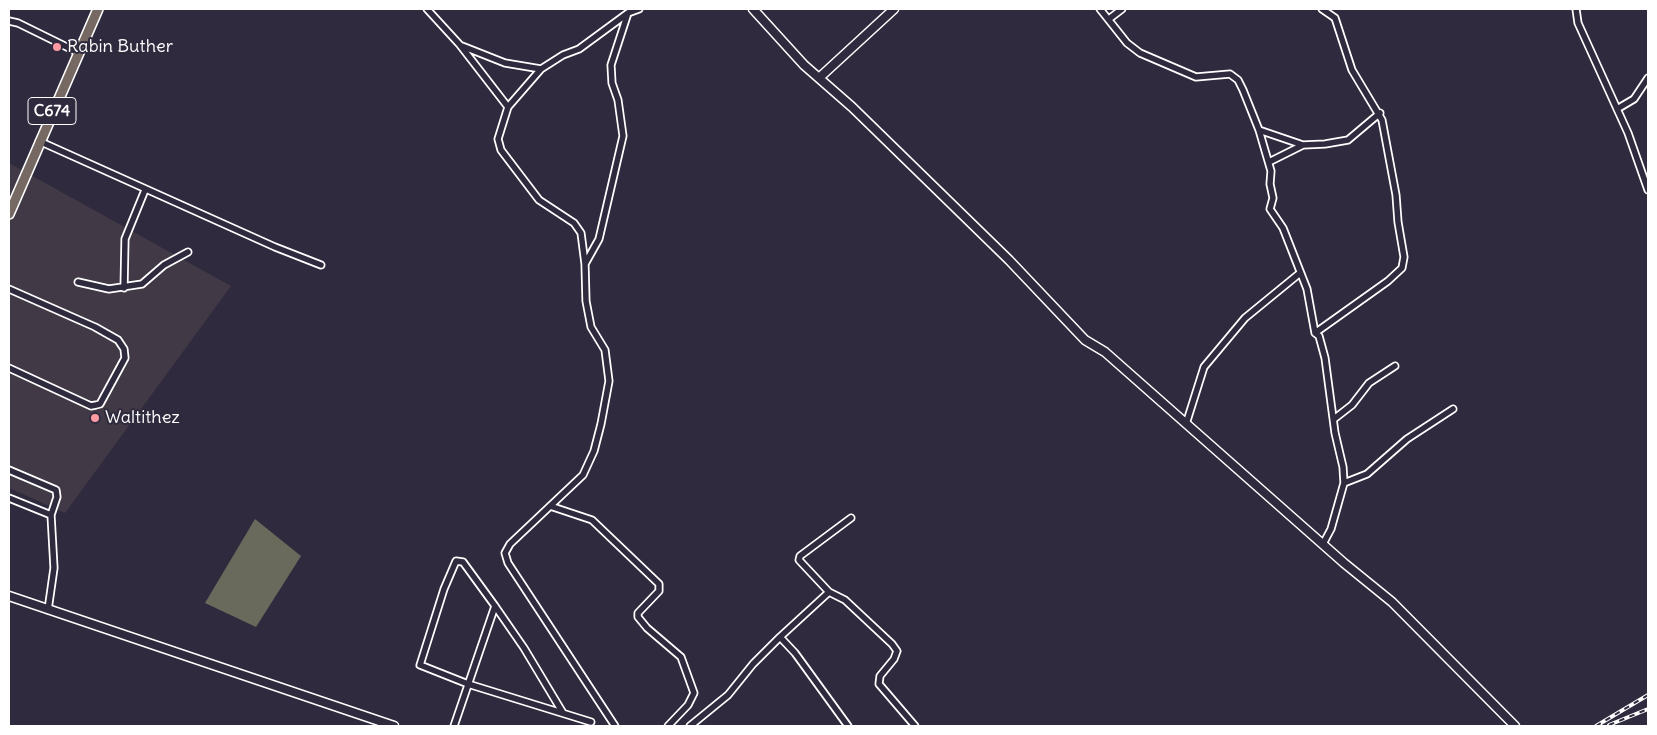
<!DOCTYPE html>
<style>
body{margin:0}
#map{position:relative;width:1657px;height:735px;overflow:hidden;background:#2f2a3d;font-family:Delius,sans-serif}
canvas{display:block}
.frame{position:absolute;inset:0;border:10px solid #fff;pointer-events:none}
</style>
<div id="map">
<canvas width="1657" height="735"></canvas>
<div class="frame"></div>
</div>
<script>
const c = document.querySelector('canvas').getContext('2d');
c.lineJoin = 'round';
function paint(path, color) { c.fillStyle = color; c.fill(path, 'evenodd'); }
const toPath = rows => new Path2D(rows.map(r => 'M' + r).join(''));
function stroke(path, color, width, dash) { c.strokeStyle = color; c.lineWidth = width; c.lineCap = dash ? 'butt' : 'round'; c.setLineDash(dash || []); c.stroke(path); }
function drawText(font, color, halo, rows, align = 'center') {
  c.font = font + ' Delius,sans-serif'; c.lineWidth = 4; c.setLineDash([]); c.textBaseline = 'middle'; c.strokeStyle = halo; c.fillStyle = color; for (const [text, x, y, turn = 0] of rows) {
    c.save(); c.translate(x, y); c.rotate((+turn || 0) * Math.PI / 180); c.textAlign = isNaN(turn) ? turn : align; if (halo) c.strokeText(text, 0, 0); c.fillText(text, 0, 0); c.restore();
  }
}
const built = toPath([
 [9,163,231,286,65,513,9,488]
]);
const green = toPath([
 [255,519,301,556,256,627,205,603]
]);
const minor = toPath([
 [427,9,460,45,508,107,541,69,563,55,579,49,628,13,639,9],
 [1100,9,1127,43,1140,53,1196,77,1230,74,1238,80,1243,90,1259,130,1271,171,1270,184,1273,198,1270,209,1283,228,1307,289,1315,333,1319,336,1325,358,1335,433,1343,467,1344,483,1331,529,1323,544],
 [1576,9,1578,23,1628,133,1648,190],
 [1109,19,1122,9],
 [9,21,18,23,79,53],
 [462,46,505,63,541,69],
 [508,107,498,139,501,150,539,200,574,223,581,233,585,264],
 [1617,109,1634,99,1648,78],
 [1259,130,1303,145],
 [39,141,275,247,321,265],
 [1269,162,1303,145,1325,144,1348,140,1380,113],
 [78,282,109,289,142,284,164,265,188,252],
 [124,288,125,239,145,190],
 [9,289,95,327,118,340,124,349,125,358,100,404,96,405,91,406,9,368],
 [1315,333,1388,281,1402,268,1404,257,1398,222,1396,195,1382,120,1352,70,1335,18,1322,9],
 [1334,419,1352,405,1369,383,1395,366],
 [1186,424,1204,367,1245,318,1300,273],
 [9,470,56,490,57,497,51,515,54,568,48,610],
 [1344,483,1367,474,1407,439,1453,409],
 [9,498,51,515],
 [550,506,592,520,659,584,659,591,638,613,638,617,647,628,681,657,694,693,688,705,668,726],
 [851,518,800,556,799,560,829,592,845,600,892,644,897,651,894,659,880,676,879,684,915,726],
 [780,637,829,592],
 [563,713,524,648,495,606,463,562,456,561,444,589,420,665,468,684,591,722],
 [454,726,495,606],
 [615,726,508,563,505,553,510,544,583,475,594,451,601,424,609,381,605,350,591,327,586,301,585,264,599,239,623,136,618,100,612,83,611,65,628,13],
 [690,726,728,695,753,664,780,637,795,653,848,726]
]);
const tertiary = toPath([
 [753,9,804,65,852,107,1009,260,1085,340,1105,352,1344,563,1392,602,1515,726],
 [819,78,894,9],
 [9,596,394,726]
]);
const primary = toPath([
 [9,214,98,9]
]);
const rail = toPath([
 [1609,725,1648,709],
 [1596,726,1648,695]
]);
const markers = [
 [57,47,5,"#ff9aa2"],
 [95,418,5,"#ff9aa2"]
];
const shields = [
 [52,111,48]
];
const shieldNames = [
 ["C674",52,111]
];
const poiNames = [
 ["Rabin Buther",67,47],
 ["Waltithez",105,418]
];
paint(built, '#423946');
paint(green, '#696a5b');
stroke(minor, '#fff', 9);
stroke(tertiary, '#fff', 11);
stroke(primary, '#fff', 12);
stroke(minor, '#2f2a3d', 5.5);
stroke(tertiary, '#2f2a3d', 8);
stroke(primary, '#766964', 9);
stroke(rail, '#fff', 4);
stroke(rail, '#2f2a3d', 2, [5.5]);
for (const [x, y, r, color] of markers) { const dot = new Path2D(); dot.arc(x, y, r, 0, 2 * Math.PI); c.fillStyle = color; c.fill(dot); stroke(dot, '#2f2a3d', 2); }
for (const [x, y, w] of shields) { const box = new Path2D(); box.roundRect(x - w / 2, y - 13.5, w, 27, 4); c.fillStyle = '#2f2a3d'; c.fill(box); stroke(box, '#fff', 1); }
drawText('bold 16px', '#fff', null, shieldNames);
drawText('18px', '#fff', '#2f2a3d', poiNames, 'left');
</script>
